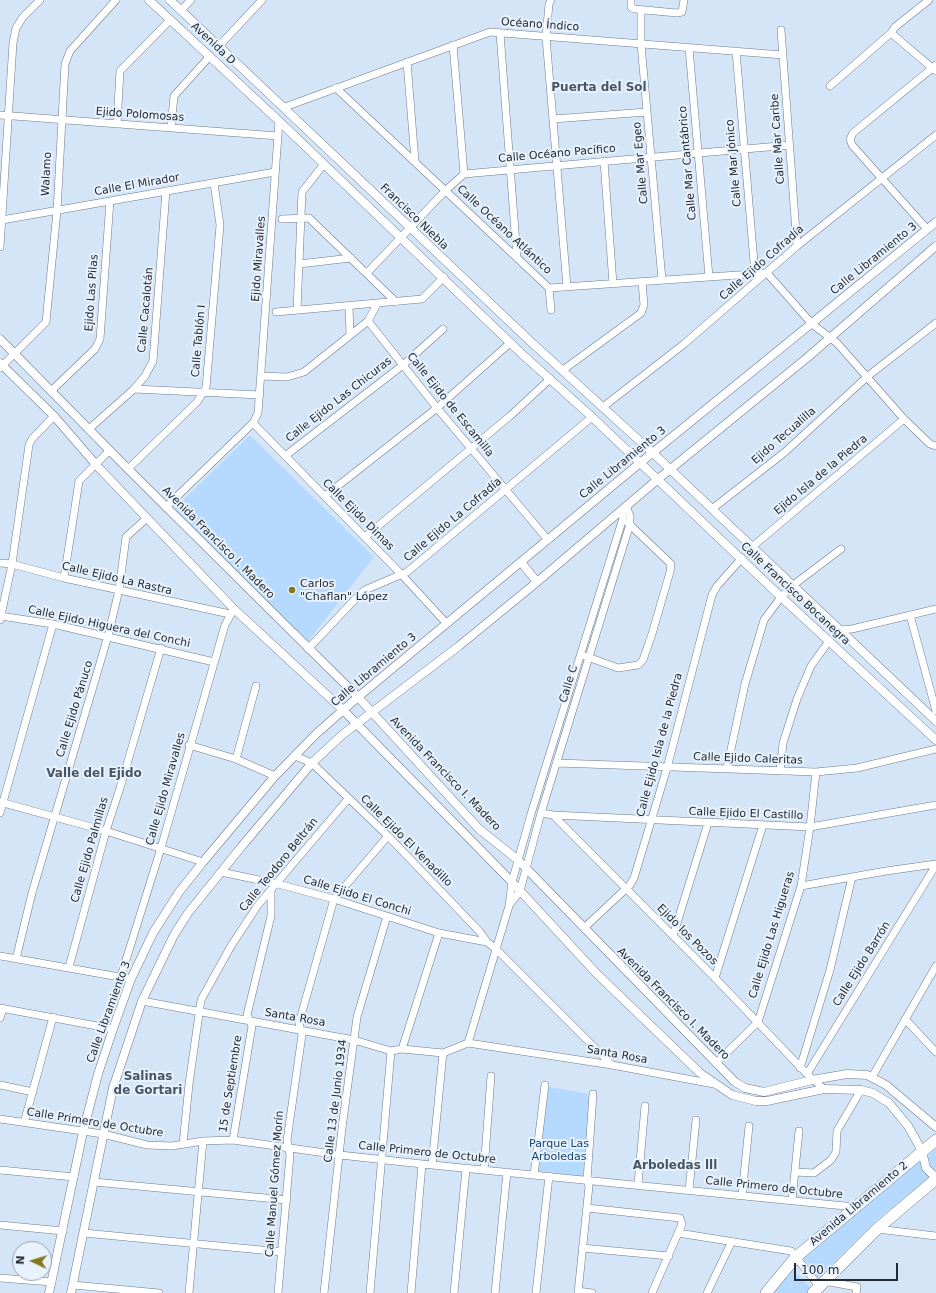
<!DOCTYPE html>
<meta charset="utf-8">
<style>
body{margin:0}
#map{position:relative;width:936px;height:1293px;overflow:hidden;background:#d5e5f8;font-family:"DejaVu Sans",sans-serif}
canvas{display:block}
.north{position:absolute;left:12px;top:1241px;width:40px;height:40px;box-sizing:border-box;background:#e8f2fd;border:1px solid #9aa2ac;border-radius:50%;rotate:274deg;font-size:11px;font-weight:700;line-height:16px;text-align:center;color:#252b32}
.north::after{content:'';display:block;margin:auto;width:14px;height:18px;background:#85781c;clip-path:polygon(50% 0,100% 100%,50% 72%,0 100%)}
.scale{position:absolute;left:794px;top:1263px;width:104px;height:18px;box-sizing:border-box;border:2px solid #252b32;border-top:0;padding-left:5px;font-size:12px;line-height:14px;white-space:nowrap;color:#252b32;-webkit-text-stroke:3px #e8f2fd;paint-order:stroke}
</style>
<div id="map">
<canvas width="936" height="1293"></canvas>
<div class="north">N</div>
<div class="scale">100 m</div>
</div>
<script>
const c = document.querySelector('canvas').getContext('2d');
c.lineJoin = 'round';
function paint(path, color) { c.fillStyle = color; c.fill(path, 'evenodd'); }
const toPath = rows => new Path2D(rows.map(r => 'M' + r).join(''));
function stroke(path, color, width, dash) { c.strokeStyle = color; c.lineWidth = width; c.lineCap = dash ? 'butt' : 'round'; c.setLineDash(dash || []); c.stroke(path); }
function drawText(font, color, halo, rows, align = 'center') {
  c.font = font + ' "DejaVu Sans",sans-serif'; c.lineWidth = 4; c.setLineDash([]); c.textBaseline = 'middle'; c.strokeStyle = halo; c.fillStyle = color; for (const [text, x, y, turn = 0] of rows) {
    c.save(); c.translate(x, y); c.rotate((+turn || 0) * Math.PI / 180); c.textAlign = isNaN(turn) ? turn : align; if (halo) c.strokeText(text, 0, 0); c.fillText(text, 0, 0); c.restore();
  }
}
const green = toPath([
 [250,435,374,557,307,643,174,509],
 [543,1086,590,1094,583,1180,530,1174],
 [936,1149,936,1170,932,1170,926,1162,927,1156],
 [921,1158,930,1177,879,1218,817,1279,802,1257],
 [790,1268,811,1288,808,1293,771,1293]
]);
const minor = toPath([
 [551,0,549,4,546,37,567,287],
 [631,0,631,7,634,9,677,13,682,12,684,0],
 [181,10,191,0],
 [641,10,641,44,662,280],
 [781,30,797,246],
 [500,33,517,258],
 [891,33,936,71],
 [453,45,464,174],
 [219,46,262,0],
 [689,48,709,277],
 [736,51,755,274],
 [407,62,415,161],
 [830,86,891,33,895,27,929,0],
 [336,88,549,288,767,273,812,324,837,343,904,419,930,444,936,446],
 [285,107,490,32,783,55],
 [0,115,278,136],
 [553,119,647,112],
 [117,124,120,71,170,20],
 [171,128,174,96,210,56],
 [604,161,613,284],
 [282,219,309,218,396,302],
 [2,220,275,172],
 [927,229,852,145,850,139,853,133,936,65],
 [0,247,13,43,16,28,23,17,40,0],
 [299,264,351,258],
 [367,273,446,190,464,174,790,145],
 [549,288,551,310],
 [349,306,350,335],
 [297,310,302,192,324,164],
 [276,312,422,299,444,277],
 [368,321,437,408,548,540],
 [0,368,46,322,57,211,65,64,70,51,116,0],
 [563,370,641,313,644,305,642,282],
 [261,376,287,377,304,372,368,321,377,304],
 [134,389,260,395],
 [51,391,95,349,100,339,110,201],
 [603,407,684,344,797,246,936,135],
 [253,423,402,575,447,624],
 [89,429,134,389,145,376,153,361,166,191],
 [285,456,403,365,443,329],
 [128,469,197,402,206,388,220,225,214,183],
 [325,496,437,408,510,343],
 [166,507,253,423,258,413,279,121],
 [712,509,785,452,868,376,936,323],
 [365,537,510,416,550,379],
 [752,547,904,419],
 [0,563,12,564,64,578,230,614],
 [64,578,79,481,109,451],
 [910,615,936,711],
 [0,616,53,624,214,662],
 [0,620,12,564,29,445,32,439,54,416],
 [839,630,852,629,936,609],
 [308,649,359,595,365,590,407,572,592,417],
 [585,656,618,668,638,665,643,660,652,634,670,572,671,564,628,523],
 [189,745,236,759,275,776],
 [295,756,312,763,388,836,480,932,487,942,496,949,612,1065],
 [236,759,256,686],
 [557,763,816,772,857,768,936,749],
 [727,768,745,684,764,620,781,597,792,586,841,549],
 [780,771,783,743,797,699,811,666,829,641],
 [0,802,106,831,203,862],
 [0,813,53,624],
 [541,813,553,815,715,978,807,1074,824,1089],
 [553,815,810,827,936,805],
 [221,872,278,884,334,899,439,933,487,942],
 [801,886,886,871,936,864],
 [510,904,520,891,541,813,630,524,630,516,626,506],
 [584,928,630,885,634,878,667,768,712,595,717,586,742,558],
 [673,936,708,823],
 [0,956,131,979],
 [16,959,32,893,108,636,119,590,126,537,147,518],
 [69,967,106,831,120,788,161,648],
 [121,976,161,848,225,625,234,609],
 [715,978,763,825],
 [142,1001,354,1040,391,1051,402,1049,443,1053,468,1043,509,906,512,882,531,814,623,518,621,512],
 [0,1008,113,1029],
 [0,1018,3,1008],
 [905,1019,936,1052],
 [468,1043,612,1065,714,1084],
 [402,1049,439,933],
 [716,1063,758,1022,801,886,810,827,816,772],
 [800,1068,830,970,852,877],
 [807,1074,936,865],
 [872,1077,936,966],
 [0,1085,33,1092],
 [0,1119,103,1134,147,1145,172,1146,203,1141,233,1140,340,1155,422,1164,855,1207],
 [24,1123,53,1017],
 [233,1140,252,1026,247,1015,271,916,271,892],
 [183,1144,189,1084,201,1000,231,946,258,905,348,799],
 [432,1165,443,1053],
 [0,1170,74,1177],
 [484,1170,491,1076],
 [795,1172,814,1173,831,1160,836,1152,837,1131,861,1090],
 [534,1175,545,1085],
 [94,1182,287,1200],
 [638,1184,645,1106],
 [689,1190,696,1120],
 [742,1195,749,1126],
 [792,1200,799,1131],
 [587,1208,680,1218,682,1224,652,1293],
 [0,1225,63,1231],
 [877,1229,936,1236],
 [84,1233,282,1252],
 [678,1233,791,1251,819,1286],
 [582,1248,669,1256],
 [0,1278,52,1282],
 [824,1281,857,1287,856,1293],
 [73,1285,159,1293],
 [578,1291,592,1293],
 [189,1293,203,1141],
 [278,1293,290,1155,287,1140,302,1035,299,1023,334,899,388,836],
 [324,1293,342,1128,357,1017,387,916],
 [370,1293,391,1051],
 [411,1293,422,1164],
 [454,1293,466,1169],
 [495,1293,507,1172],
 [536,1293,549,1176],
 [578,1293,589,1186,587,1180,593,1094],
 [707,1293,732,1241]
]);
const tertiary = toPath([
 [149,0,279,121,522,354,592,417,781,597,936,740],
 [170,0,530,341,653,453,936,721],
 [0,339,128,469,358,697,479,829,518,860,735,1082,745,1088,764,1092,812,1080,847,1074,867,1075,886,1085,936,1127],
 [0,363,54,416,99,468,234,609,343,710,512,882,597,974,700,1073,732,1095,756,1101,767,1101,824,1089,861,1090,873,1093,889,1103,908,1126,922,1151,926,1168,936,1178],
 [521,562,537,582],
 [49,1293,83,1132,98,1074,113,1029,131,979,153,933,179,892,203,862,275,776,316,734,358,697,640,463,936,222],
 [71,1293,113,1088,142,1001,174,935,188,913,242,846,312,763,342,735,459,646,537,582,657,480,808,357,936,246]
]);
const primary = toPath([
 [766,1293,796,1257,936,1140],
 [813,1293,877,1229,936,1179]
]);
const markers = [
 [292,590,4,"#85781c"]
];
const streetNames = [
 ["Océano Índico",540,25,4],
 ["Avenida D",213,44,43],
 ["Ejido Polomosas",140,115,4],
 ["Calle Mar Caribe",778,139,-94],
 ["Calle Océano Pacífico",557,154,-5],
 ["Calle Mar Egeo",641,163,-95],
 ["Calle Mar Cantábrico",688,163,-95],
 ["Calle Mar Jónico",734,163,-95],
 ["Walamo",47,174,-87],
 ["Calle El Mirador",137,185,-10],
 ["Francisco Niebla",414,217,44],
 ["Calle Océano Atlántico",504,230,43],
 ["Ejido Miravalles",259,259,-86],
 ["Calle Libramiento 3",874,259,-39],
 ["Calle Ejido Cofradía",762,263,-41],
 ["Ejido Las Pilas",92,293,-86],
 ["Calle Cacalotán",146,310,-85],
 ["Calle Tablón I",199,341,-85],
 ["Calle Ejido Las Chicuras",339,400,-38],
 ["Calle Ejido de Escamilla",450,405,51],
 ["Ejido Tecualilla",784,436,-41],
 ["Calle Libramiento 3",623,463,-39],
 ["Ejido Isla de la Piedra",821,475,-40],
 ["Calle Ejido Dimas",358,515,45],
 ["Calle Ejido La Cofradía",453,520,-40],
 ["Avenida Francisco I. Madero",218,543,45],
 ["Calle Ejido La Rastra",117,579,13],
 ["Calle Francisco Bocanegra",795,594,43],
 ["Calle Ejido Higuera del Conchi",109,627,12],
 ["Calle Libramiento 3",374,670,-40],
 ["Calle C",569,684,-73],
 ["Calle Ejido Pánuco",75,709,-73],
 ["Calle Ejido Isla de la Piedra",660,745,-75],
 ["Calle Ejido Caleritas",748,759,2],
 ["Avenida Francisco I. Madero",445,774,46],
 ["Calle Ejido Miravalles",166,789,-74],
 ["Calle Ejido El Castillo",746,814,2],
 ["Calle Ejido El Venadillo",406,841,45],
 ["Calle Ejido Palmillas",90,850,-74],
 ["Calle Teodoro Beltrán",279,865,-51],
 ["Calle Ejido El Conchi",357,896,17],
 ["Ejido los Pozos",687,935,45],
 ["Calle Ejido Las Higueras",772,935,-73],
 ["Calle Ejido Barrón",862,964,-58],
 ["Avenida Francisco I. Madero",673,1004,45],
 ["Calle Libramiento 3",109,1012,-70],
 ["Santa Rosa",295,1018,10],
 ["Santa Rosa",617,1055,10],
 ["15 de Septiembre",231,1084,-81],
 ["Calle 13 de Junio 1934",336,1101,-83],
 ["Calle Primero de Octubre",95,1123,9],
 ["Calle Primero de Octubre",427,1153,6],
 ["Calle Manuel Gómez Morín",275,1184,-86],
 ["Calle Primero de Octubre",774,1188,6],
 ["Avenida Libramiento 2",859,1204,-40]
];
const poiNames = [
 ["Carlos",300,584],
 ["\"Chaflan\" López",300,597]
];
const parkNames = [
 ["Parque Las",559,1144],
 ["Arboledas",559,1157]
];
const neighbourhoodNames = [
 ["Puerta del Sol",599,88],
 ["Valle del Ejido",94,774],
 ["Salinas",148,1077],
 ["de Gortari",148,1091],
 ["Arboledas lll",675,1166]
];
paint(green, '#b6d9ff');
stroke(minor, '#6c7b8c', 8);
stroke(tertiary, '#6c7b8c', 9);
stroke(primary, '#6c7b8c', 12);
stroke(minor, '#fff', 7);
stroke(tertiary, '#fff', 8);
stroke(primary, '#fff', 11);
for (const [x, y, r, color] of markers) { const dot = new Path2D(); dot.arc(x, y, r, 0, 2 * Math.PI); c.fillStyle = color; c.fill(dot); stroke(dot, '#e8f2fd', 1.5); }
drawText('11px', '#252b32', '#e8f2fd', streetNames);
drawText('11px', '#252b32', '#e8f2fd', poiNames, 'left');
drawText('11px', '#164471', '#e8f2fd', parkNames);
drawText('bold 12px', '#475564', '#e8f2fd', neighbourhoodNames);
</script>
